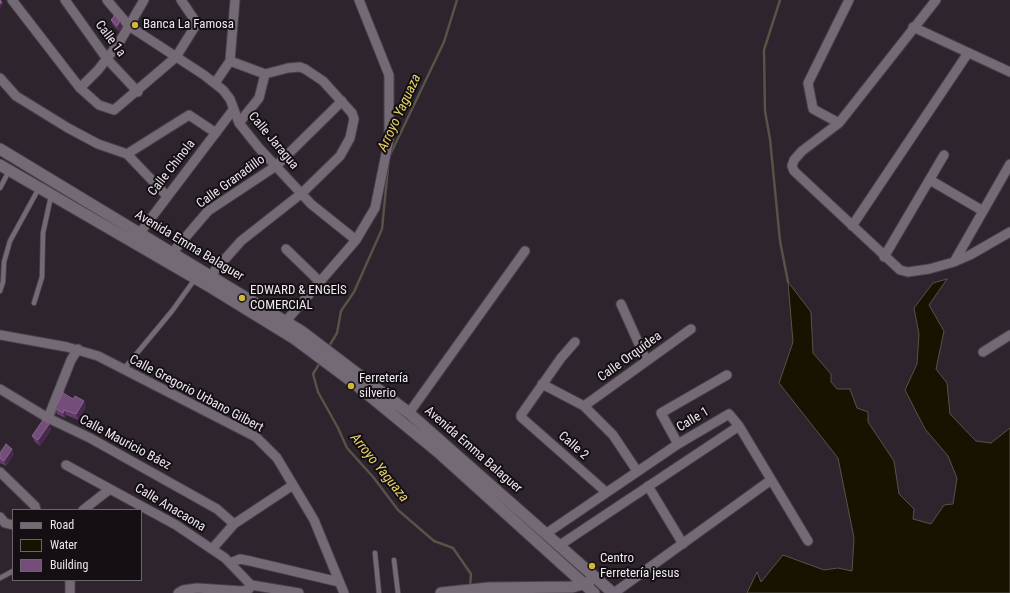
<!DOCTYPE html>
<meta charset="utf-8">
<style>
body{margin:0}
#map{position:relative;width:1010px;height:593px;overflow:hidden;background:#2d242e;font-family:"Roboto Condensed",sans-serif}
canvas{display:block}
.legend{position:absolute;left:12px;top:509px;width:130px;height:72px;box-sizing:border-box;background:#130f13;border:1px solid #6a656b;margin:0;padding:5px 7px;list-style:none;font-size:12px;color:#ede7ee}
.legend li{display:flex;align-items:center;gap:8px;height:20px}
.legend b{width:20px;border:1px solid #6a656b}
</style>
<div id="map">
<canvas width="1010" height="593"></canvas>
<ul class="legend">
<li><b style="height:5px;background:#746a76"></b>Road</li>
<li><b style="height:11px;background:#171300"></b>Water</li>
<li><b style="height:11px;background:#744d7a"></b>Building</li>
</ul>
</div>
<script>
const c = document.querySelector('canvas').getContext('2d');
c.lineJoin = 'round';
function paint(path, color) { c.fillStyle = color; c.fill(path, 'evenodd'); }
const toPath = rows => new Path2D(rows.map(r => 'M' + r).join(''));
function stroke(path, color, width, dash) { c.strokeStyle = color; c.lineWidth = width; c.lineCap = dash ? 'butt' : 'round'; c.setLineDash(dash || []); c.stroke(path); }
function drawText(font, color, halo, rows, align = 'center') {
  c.font = font + ' "Roboto Condensed",sans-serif'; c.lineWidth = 4; c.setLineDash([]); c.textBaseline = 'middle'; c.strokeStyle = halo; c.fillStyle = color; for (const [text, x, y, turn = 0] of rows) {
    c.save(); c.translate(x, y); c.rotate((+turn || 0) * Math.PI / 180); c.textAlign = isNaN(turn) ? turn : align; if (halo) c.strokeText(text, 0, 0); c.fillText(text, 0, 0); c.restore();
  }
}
const water = toPath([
 [947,279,929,305,944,331,936,369,947,383,950,414,976,441,991,443,1010,428,1010,593,747,593,757,572,761,582,783,555,824,570,838,568,852,571,854,538,838,458,779,383,793,342,788,282,811,312,813,353,831,374,831,382,837,389,850,389,857,408,868,412,868,422,894,461,899,494,914,509,913,519,931,524,944,505,953,504,957,478,948,456,925,429,905,390,917,364,919,334,914,308,933,283,947,279]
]);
const stream = toPath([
 [780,0,764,50,765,111,770,139,780,241,788,282],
 [328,348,337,333,341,311,354,292,382,229,389,157,444,42,457,0],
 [321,361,313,374,318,392,338,428,347,448,374,478,398,510,434,541,453,548,471,574,470,587]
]);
const service = toPath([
 [0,188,9,171],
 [0,291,3,282,4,262,10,241,39,188],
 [34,303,42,277,43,233,51,196],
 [123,370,172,311,195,279],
 [375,553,379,593],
 [394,560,398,593],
 [0,578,13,571]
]);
const minor = toPath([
 [12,0,80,88,99,105,114,110,176,57,194,28,196,24,194,19,181,0],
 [65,0,107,59,138,92],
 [107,0,129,26,204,75,223,90,230,99,239,123,259,148,311,204,356,240],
 [936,0,839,123,802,151,794,160,792,166,794,171,900,270,908,272,929,269,954,262,970,255,1010,232],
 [913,27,1010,72],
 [0,78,16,96,68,128,98,144,127,154,167,196],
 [215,83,230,61,235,0],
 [80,88,98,70,119,43,144,0],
 [239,123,259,98,265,74],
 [839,123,813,109,808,83,849,0],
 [127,154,189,115,216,133],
 [930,180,983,211],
 [852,226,968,53],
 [136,238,233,110],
 [286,249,319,281],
 [172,253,208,211,276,166,342,101],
 [884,257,944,155],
 [954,262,1010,164],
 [210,276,241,241,302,193,340,156,350,138,354,119,352,113,323,81,305,69,300,67,288,68,265,74,230,61],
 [621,304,646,360],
 [286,321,356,240,375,208,389,139,389,75,359,0],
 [0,335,67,347,98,356,256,437,277,458,314,520,344,593],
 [575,342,561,358,521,415,521,417,606,492],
 [983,352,1010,335],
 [542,384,584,406,613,435,637,471],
 [0,389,48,418,90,438,217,509,234,524],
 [584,406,691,329],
 [409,413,525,251],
 [48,418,71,360,78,349],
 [678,444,661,413,727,375],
 [66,465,176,525,225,558,251,585],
 [0,472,35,506,36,510],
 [648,486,683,544],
 [83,510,110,489],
 [0,517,5,523,13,525],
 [547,533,678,444,729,414,739,426,808,541],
 [560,545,739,426],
 [212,549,234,524,293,485],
 [230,563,240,559,250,561,339,582],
 [251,585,299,593],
 [70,593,70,580],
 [178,593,183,590,197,588,242,591,249,589,251,585],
 [614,593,771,480]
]);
const tertiary = toPath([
 [0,149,301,331,409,413,613,593],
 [0,165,212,288,295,339,354,383,438,452,594,593],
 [441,593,489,588,572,587,589,582]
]);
const wall = toPath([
 [111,20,120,21,122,27,119,31,113,25],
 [86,407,78,420,66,415,65,418,57,414,55,408],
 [49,424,51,430,40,446,35,442,32,436],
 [0,453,14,454,6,466,0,463]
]);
const shadedWall = toPath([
 [2,2,3,5,0,8,0,4],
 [120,21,122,27,119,31,117,26],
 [84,401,86,407,78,420,76,414],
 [64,410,66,415,65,418,63,413],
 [49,424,51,430,40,446,38,440],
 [12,449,14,454,6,466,4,461]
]);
const building = toPath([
 [0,0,2,2,0,4,0,0],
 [115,15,120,21,117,26,111,20,115,15],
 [63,393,73,399,75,396,84,401,76,414,64,410,63,413,55,408,63,393],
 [43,420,49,424,38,440,32,436,43,420],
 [6,444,12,449,4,461,0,458,0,453,6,444]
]);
const markers = [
 [135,25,4,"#d0b837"],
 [242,298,4,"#d0b837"],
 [351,386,4,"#d0b837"],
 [592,566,4,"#d0b837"]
];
const poiNames = [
 ["Banca La Famosa",143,25],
 ["EDWARD & ENGElS",250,291],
 ["COMERCIAL",250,306],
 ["Ferretería",359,379],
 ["silverio",359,394],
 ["Centro",600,559],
 ["Ferretería jesus",600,574]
];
const streetNames = [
 ["Calle 1a",110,39,53],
 ["Calle Jaragua",273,141,50],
 ["Calle Chinola",172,168,-52],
 ["Calle Granadillo",231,182,-36],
 ["Avenida Emma Balaguer",189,246,31],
 ["Calle Orquídea",630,357,-36],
 ["Calle Gregorio Urbano Gilbert",196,394,28],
 ["Calle 1",693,420,-31],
 ["Calle Mauricio Báez",125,443,28],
 ["Calle 2",573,446,41],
 ["Avenida Emma Balaguer",473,450,41],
 ["Calle Anacaona",170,508,31]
];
const waterNames = [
 ["Arroyo Yaguaza",400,113,-65],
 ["Arroyo Yaguaza",379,468,51]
];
paint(water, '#171300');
stroke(water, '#575347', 1);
stroke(stream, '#575347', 2.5);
stroke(service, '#49414a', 6);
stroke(minor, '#49414a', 11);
stroke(tertiary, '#49414a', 13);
stroke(service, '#746a76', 4.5);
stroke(minor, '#746a76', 9);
stroke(tertiary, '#746a76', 11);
paint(wall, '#653b6c');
paint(shadedWall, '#492a4d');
paint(building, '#744d7a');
stroke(building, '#87668c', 1);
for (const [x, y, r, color] of markers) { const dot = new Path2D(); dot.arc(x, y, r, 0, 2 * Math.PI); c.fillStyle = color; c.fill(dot); stroke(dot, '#130f13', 1.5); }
drawText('13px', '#ede7ee', '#130f13', poiNames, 'left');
drawText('13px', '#ede7ee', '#130f13', streetNames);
drawText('italic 14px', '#e6d166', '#130f13', waterNames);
</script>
